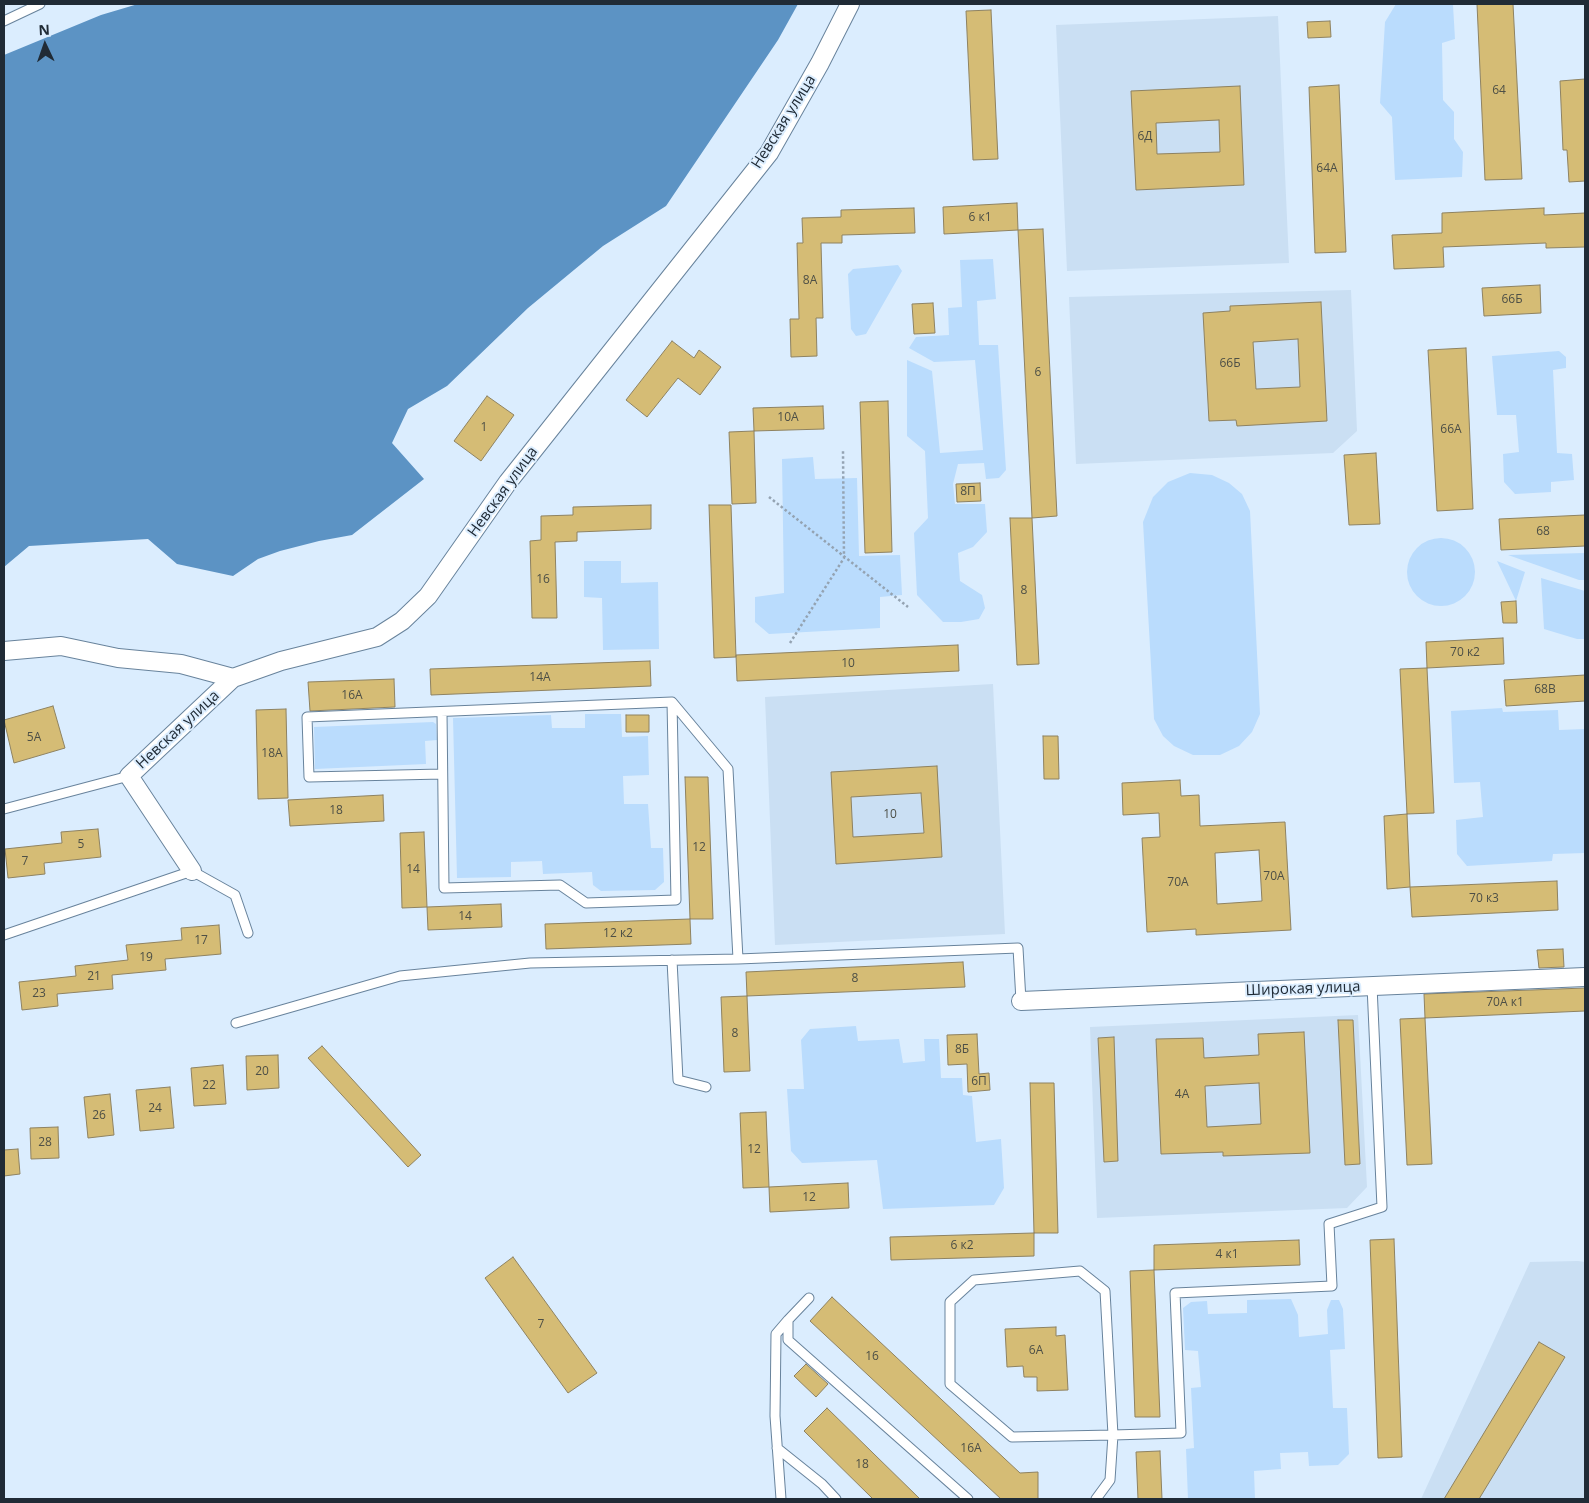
<!DOCTYPE html>
<meta charset="utf-8">
<style>
body{margin:0}
#map{position:relative;width:1589px;height:1503px;overflow:hidden;background:#dbedfe;font-family:"Open Sans",sans-serif}
canvas{display:block}
.frame{position:absolute;inset:0;border:5px solid #202b36;pointer-events:none}
.north{position:absolute;left:20px;top:20px;width:50px;height:50px;-webkit-text-stroke:4px #dbedfe;paint-order:stroke;rotate:357deg;font-size:14px;font-weight:700;line-height:20px;text-align:center;color:#202b36}
.north::after{content:'';display:block;margin:auto;width:18px;height:22px;background:#202b36;clip-path:polygon(50% 0,100% 100%,50% 72%,0 100%)}
</style>
<div id="map">
<canvas width="1589" height="1503"></canvas>
<div class="frame"></div>
<div class="north">N</div>
</div>
<script>
const c = document.querySelector('canvas').getContext('2d');
c.lineJoin = 'round';
function paint(path, color) { c.fillStyle = color; c.fill(path, 'evenodd'); }
const toPath = rows => new Path2D(rows.map(r => 'M' + r).join(''));
function stroke(path, color, width, dash) { c.strokeStyle = color; c.lineWidth = width; c.lineCap = dash ? 'butt' : 'round'; c.setLineDash(dash || []); c.stroke(path); }
function drawText(font, color, halo, rows, align = 'center') {
  c.font = font + ' "Open Sans",sans-serif'; c.lineWidth = 4; c.setLineDash([]); c.textBaseline = 'middle'; c.strokeStyle = halo; c.fillStyle = color; for (const [text, x, y, turn = 0] of rows) {
    c.save(); c.translate(x, y); c.rotate((+turn || 0) * Math.PI / 180); c.textAlign = isNaN(turn) ? turn : align; if (halo) c.strokeText(text, 0, 0); c.fillText(text, 0, 0); c.restore();
  }
}
const built = toPath([
 [1278,16,1289,263,1067,271,1056,25],
 [1351,290,1357,431,1333,453,1076,464,1069,297],
 [993,684,1005,934,775,945,765,697],
 [1358,1015,1367,1187,1347,1208,1097,1218,1090,1027],
 [1578,1261,1585,1262,1585,1499,1421,1499,1530,1262]
]);
const green = toPath([
 [1396,4,1453,5,1455,39,1442,43,1443,100,1454,112,1454,139,1463,152,1462,177,1395,180,1392,117,1380,103,1385,22],
 [993,259,996,299,977,301,979,345,998,345,1006,470,999,478,986,479,984,463,958,464,953,484,955,504,985,504,987,532,973,547,958,553,960,581,982,595,985,608,979,619,961,622,943,622,917,595,914,533,928,518,925,451,907,436,907,360,932,371,940,453,983,450,975,360,934,362,909,348,916,337,949,335,948,308,962,307,960,260],
 [898,265,902,271,866,334,856,336,851,329,848,274,853,269],
 [1559,351,1566,357,1566,368,1553,370,1557,453,1572,454,1574,480,1551,482,1551,492,1515,494,1504,482,1503,454,1519,452,1516,415,1497,415,1492,356],
 [813,457,815,479,857,478,859,556,900,555,902,595,880,597,880,628,769,634,755,622,755,597,784,593,782,459],
 [1190,473,1212,475,1229,483,1242,494,1250,511,1260,714,1252,732,1239,746,1220,755,1193,755,1174,746,1163,736,1154,719,1143,522,1153,497,1168,482],
 '1407 572a34 34 0 1 1 68 0a34 34 0 1 1-68 0Z',
 [1585,553,1585,580,1579,580,1508,555],
 [584,561,621,561,621,583,658,582,659,649,603,650,602,598,584,597],
 [1497,561,1525,572,1516,601],
 [1541,578,1585,591,1585,639,1577,639,1544,629],
 [1502,708,1503,712,1558,710,1559,730,1585,729,1585,853,1553,854,1552,861,1467,866,1457,854,1456,820,1483,817,1480,782,1454,783,1451,711],
 [585,714,621,714,622,737,648,736,649,775,623,776,624,804,648,804,651,848,663,848,664,882,655,890,601,891,593,885,592,872,543,874,542,861,511,862,511,877,457,878,453,718,551,715,552,728,585,728],
 [433,722,436,724,437,740,425,741,426,764,315,769,314,727],
 [856,1026,858,1041,899,1039,903,1063,925,1061,924,1039,939,1039,941,1078,962,1078,963,1095,972,1096,976,1142,1001,1139,1004,1188,994,1205,883,1209,877,1160,802,1163,791,1151,787,1089,804,1089,801,1040,810,1029],
 [1291,1299,1298,1315,1299,1337,1328,1334,1327,1310,1331,1300,1339,1300,1343,1309,1345,1349,1330,1350,1333,1408,1347,1408,1349,1454,1338,1465,1309,1466,1308,1452,1280,1453,1281,1469,1254,1471,1255,1499,1188,1499,1186,1449,1194,1448,1191,1388,1201,1387,1198,1351,1185,1350,1183,1308,1191,1302,1207,1301,1208,1314,1247,1313,1247,1300]
]);
const water = toPath([
 [138,4,798,4,778,40,666,206,603,246,528,308,447,386,408,409,392,443,424,479,352,535,319,541,280,551,258,559,233,576,177,564,148,539,29,546,4,567,4,55,101,15]
]);
const building = toPath([
 [1477,4,1513,4,1522,179,1485,180,1477,4],
 [991,10,998,159,973,160,966,11,991,10],
 [1330,21,1331,37,1308,38,1307,22,1330,21],
 [1585,79,1585,181,1569,182,1567,150,1563,150,1560,81,1585,79],
 [1339,85,1346,252,1315,253,1309,87,1339,85],
 [1240,86,1244,185,1136,190,1131,91,1240,86],
 [1219,120,1220,152,1157,154,1156,123,1219,120],
 [1017,203,1018,230,944,234,943,207,1017,203],
 [914,208,915,233,842,235,842,243,821,243,823,318,816,318,817,356,791,357,790,319,799,319,797,243,803,243,802,218,841,217,841,210,914,208],
 [1544,208,1544,215,1585,213,1585,247,1546,248,1546,243,1443,247,1444,267,1394,269,1392,235,1442,233,1442,213,1544,208],
 [1043,229,1057,516,1032,518,1018,230,1043,229],
 [1540,285,1541,313,1484,316,1482,288,1540,285],
 [1321,302,1327,421,1237,426,1236,420,1209,421,1203,313,1230,311,1230,306,1321,302],
 [1298,339,1300,387,1256,389,1253,342,1298,339],
 [933,303,935,333,914,334,912,304,933,303],
 [672,341,694,358,699,350,721,367,700,395,678,378,647,417,626,400,672,341],
 [1466,348,1473,509,1437,511,1428,350,1466,348],
 [487,396,514,415,481,461,454,441,487,396],
 [888,401,892,552,865,553,860,402,888,401],
 [823,406,824,429,754,431,753,408,823,406],
 [754,431,756,503,732,504,729,432,754,431],
 [1376,453,1380,524,1349,525,1344,455,1376,453],
 [980,483,981,501,957,502,956,484,980,483],
 [651,505,651,529,577,532,577,541,555,542,557,618,532,618,530,541,541,540,541,516,573,515,573,507,651,505],
 [709,505,731,505,736,657,714,658,709,505],
 [1585,515,1585,546,1501,550,1499,519,1585,515],
 [1010,518,1032,518,1039,664,1017,665,1010,518],
 [1516,601,1517,623,1503,623,1501,602,1516,601],
 [1503,638,1504,664,1427,668,1426,642,1503,638],
 [958,645,959,671,737,681,736,655,958,645],
 [650,661,651,686,431,695,430,669,650,661],
 [1427,668,1434,813,1407,814,1400,669,1427,668],
 [1585,675,1585,701,1506,706,1504,680,1585,675],
 [394,679,395,707,310,711,308,682,394,679],
 [53,706,65,748,14,763,4,720,53,706],
 [286,709,288,798,258,799,256,710,286,709],
 [626,715,649,715,649,732,626,732,626,715],
 [1043,736,1058,736,1059,779,1044,779,1043,736],
 [937,766,942,857,836,864,831,772,937,766],
 [921,793,924,833,853,837,851,797,921,793],
 [685,777,708,777,713,919,690,919,685,777],
 [1180,780,1181,796,1199,795,1200,826,1285,822,1291,930,1196,935,1196,929,1147,932,1142,838,1160,837,1159,813,1123,815,1122,783,1180,780],
 [1259,850,1262,901,1217,904,1215,853,1259,850],
 [383,795,384,821,290,826,288,800,383,795],
 [1407,814,1410,887,1387,889,1384,816,1407,814],
 [98,829,101,857,44,863,45,874,8,878,5,849,62,843,61,832,98,829],
 [424,832,427,907,402,908,400,833,424,832],
 [1557,881,1558,910,1412,917,1410,887,1557,881],
 [501,904,502,927,428,930,427,907,501,904],
 [690,919,691,944,546,949,545,924,690,919],
 [219,925,221,954,165,959,166,970,112,975,113,989,57,994,58,1006,22,1010,19,982,76,976,75,966,128,960,126,945,182,940,181,928,219,925],
 [1563,949,1564,967,1539,968,1537,950,1563,949],
 [963,962,965,987,747,996,746,972,963,962],
 [1585,988,1585,1011,1425,1018,1424,994,1585,988],
 [747,996,750,1071,724,1072,721,997,747,996],
 [1425,1018,1432,1164,1407,1165,1400,1019,1425,1018],
 [1338,1020,1353,1020,1360,1164,1345,1165,1338,1020],
 [1304,1032,1310,1153,1223,1156,1223,1152,1161,1154,1156,1039,1203,1038,1204,1058,1259,1055,1258,1034,1304,1032],
 [1259,1083,1261,1124,1207,1127,1205,1086,1259,1083],
 [977,1034,979,1074,989,1073,990,1090,968,1092,967,1064,948,1065,947,1035,977,1034],
 [1114,1037,1118,1161,1104,1162,1098,1038,1114,1037],
 [322,1046,421,1155,408,1167,308,1058,322,1046],
 [278,1055,279,1088,247,1090,246,1056,278,1055],
 [223,1065,226,1104,194,1106,191,1068,223,1065],
 [1030,1083,1054,1083,1058,1233,1034,1233,1030,1083],
 [170,1087,174,1128,140,1131,136,1090,170,1087],
 [110,1094,114,1135,88,1138,84,1097,110,1094],
 [766,1112,769,1187,743,1188,740,1113,766,1112],
 [58,1127,59,1158,31,1159,30,1128,58,1127],
 [18,1149,20,1174,4,1176,4,1150,18,1149],
 [848,1183,849,1208,770,1212,769,1187,848,1183],
 [1034,1233,1034,1256,891,1260,890,1237,1034,1233],
 [1394,1239,1402,1457,1378,1458,1370,1240,1394,1239],
 [1299,1240,1300,1265,1154,1270,1154,1245,1299,1240],
 [513,1257,597,1373,568,1393,485,1278,513,1257],
 [1154,1270,1160,1417,1135,1417,1130,1271,1154,1270],
 [832,1297,1020,1473,1038,1472,1038,1499,1001,1499,810,1321,832,1297],
 [1056,1327,1056,1336,1065,1335,1068,1390,1037,1391,1037,1377,1024,1377,1023,1366,1007,1367,1005,1329,1056,1327],
 [1539,1342,1565,1357,1479,1499,1444,1499,1539,1342],
 [806,1364,828,1384,816,1397,794,1376,806,1364],
 [827,1408,920,1499,873,1499,804,1431,827,1408],
 [1160,1451,1162,1499,1138,1499,1136,1452,1160,1451]
]);
const path = toPath([
 [769,497,908,607],
 [790,643,844,558,843,451]
]);
const service = toPath([
 [4,21,40,4],
 [672,702,728,769,738,959],
 [442,712,444,888,560,885,586,903,676,900,672,702],
 [442,774,309,777,307,717,672,702],
 [4,809,129,776],
 [4,935,192,871,235,895,248,933],
 [672,960,678,1080,706,1087],
 [236,1023,400,976,530,963,738,959,1018,948,1021,1001],
 [809,1298,788,1320,788,1340,968,1499],
 [777,1448,822,1484,836,1499],
 [781,1499,775,1416,776,1334,788,1320],
 [1096,1499,1110,1480,1113,1435,1105,1291,1080,1271,974,1280,950,1302,950,1384,1012,1437,1113,1435,1181,1433,1175,1293,1332,1286,1329,1224,1382,1207,1372,986]
]);
const minor = toPath([
 [4,651,61,646,118,658,181,664,233,678],
 [192,871,129,776,233,678,281,661,377,637,402,621,428,596,508,482,769,153,820,63,850,4],
 [1021,1001,1585,977]
]);
const numberNames = [
 ["64",1499,91],
 ["6Д",1145,137],
 ["64А",1327,169],
 ["6 к1",980,218],
 ["8А",810,281],
 ["66Б",1512,300],
 ["66Б",1230,364],
 ["6",1038,373],
 ["10А",788,418],
 ["1",484,428],
 ["66А",1451,430],
 ["8П",968,492],
 ["68",1543,532],
 ["16",543,580],
 ["8",1024,591],
 ["70 к2",1465,653],
 ["10",848,664],
 ["14А",540,678],
 ["68В",1545,690],
 ["16А",352,696],
 ["5А",34,738],
 ["18А",272,754],
 ["18",336,811],
 ["10",890,815],
 ["5",81,845],
 ["12",699,848],
 ["7",25,862],
 ["14",413,870],
 ["70А",1274,877],
 ["70А",1178,883],
 ["70 к3",1484,899],
 ["14",465,917],
 ["12 к2",618,934],
 ["17",201,941],
 ["19",146,958],
 ["21",94,977],
 ["8",855,979],
 ["23",39,994],
 ["70А к1",1505,1003],
 ["8",735,1034],
 ["8Б",962,1050],
 ["20",262,1072],
 ["6П",979,1082],
 ["22",209,1086],
 ["4А",1182,1095],
 ["24",155,1109],
 ["26",99,1116],
 ["28",45,1143],
 ["12",754,1150],
 ["12",809,1198],
 ["6 к2",962,1246],
 ["4 к1",1227,1255],
 ["7",541,1325],
 ["6А",1036,1351],
 ["16",872,1357],
 ["16А",971,1449],
 ["18",862,1465]
];
const streetNames = [
 ["Невская улица",784,122,-58],
 ["Невская улица",503,492,-54],
 ["Невская улица",178,730,-43],
 ["Широкая улица",1303,989,-2]
];
paint(built, '#cadff3');
paint(green, '#badcfd');
paint(water, '#5c93c4');
paint(building, '#d5bc75');
stroke(building, '#8e8261', 1);
stroke(service, '#68839c', 11);
stroke(minor, '#68839c', 20);
stroke(path, '#94a3b2', 2.5, [2.5, 2.5]);
stroke(service, '#fff', 9);
stroke(minor, '#fff', 18);
drawText('12px', '#4d4f46', null, numberNames);
drawText('15px', '#202b36', '#dbedfe', streetNames);
</script>
